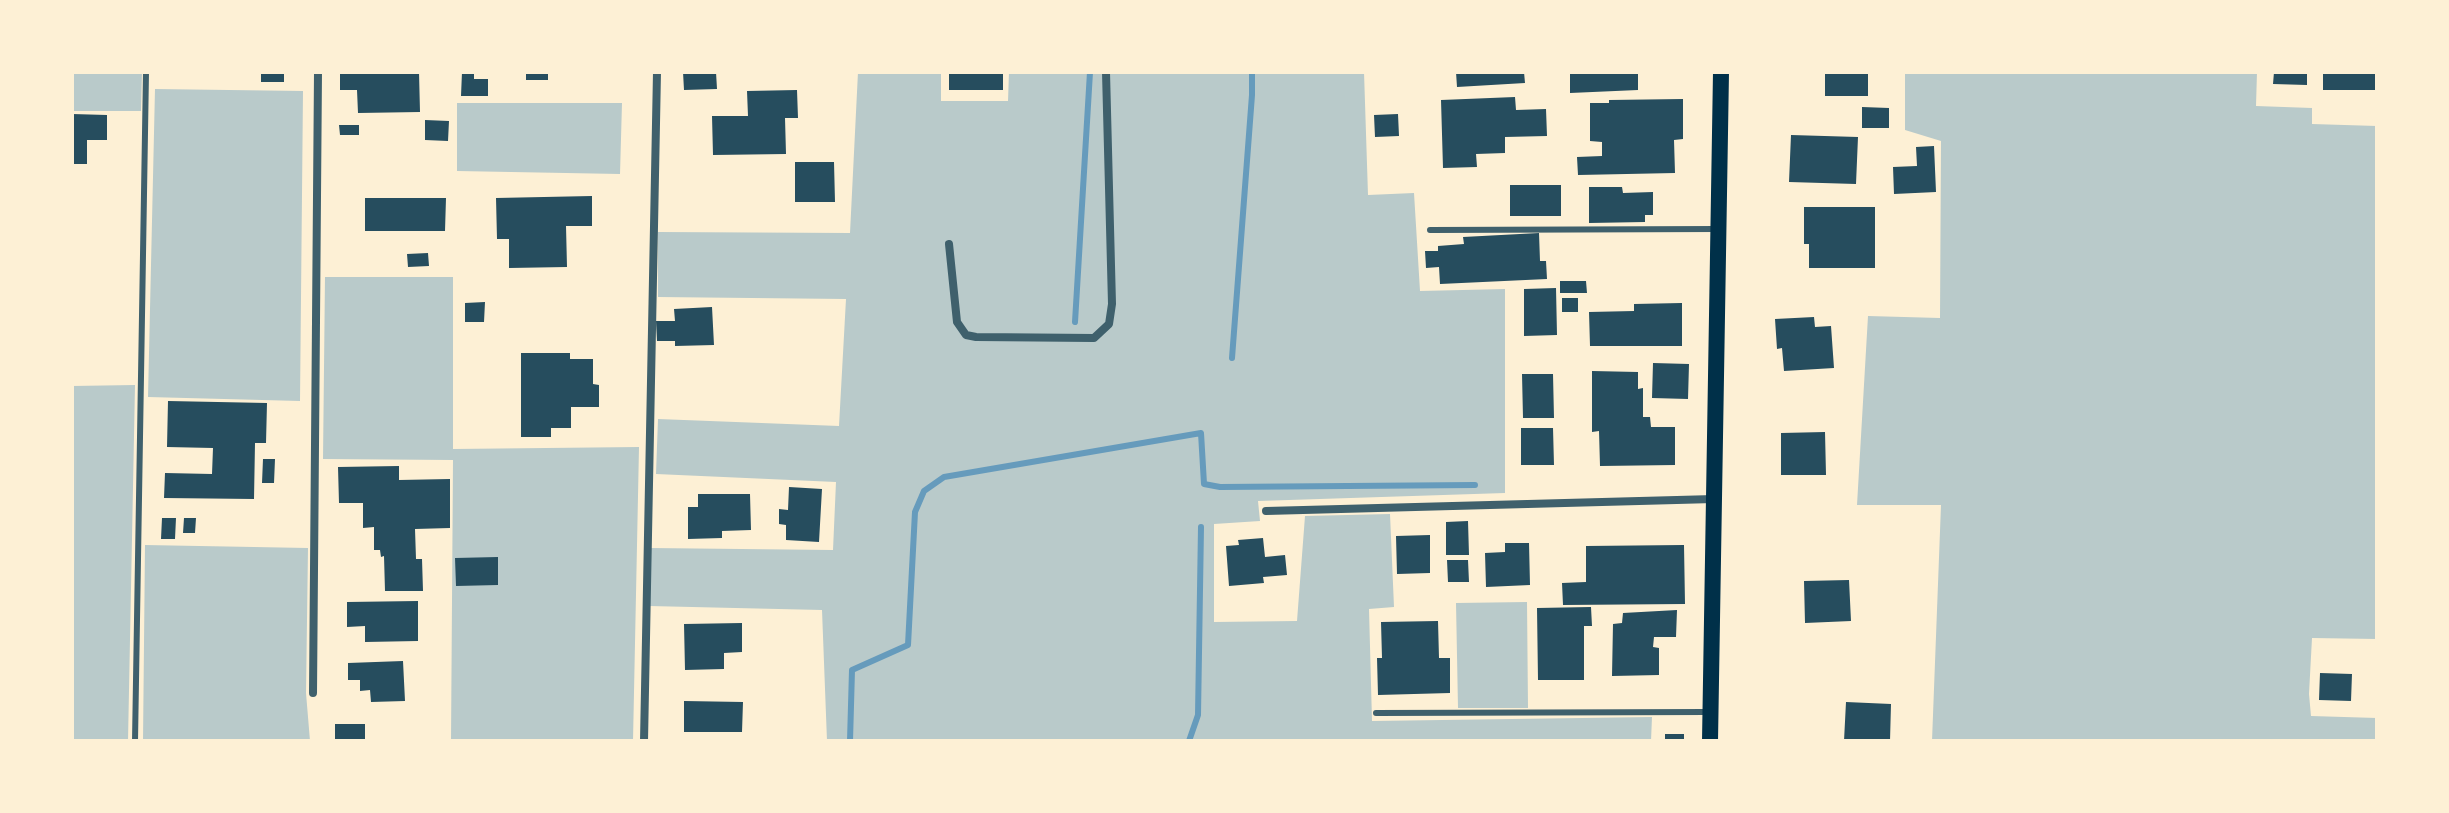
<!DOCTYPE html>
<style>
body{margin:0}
#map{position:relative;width:2449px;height:813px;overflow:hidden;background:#fdf0d5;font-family:Cabin,sans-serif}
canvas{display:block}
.frame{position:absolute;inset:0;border:74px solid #fdf0d5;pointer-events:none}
</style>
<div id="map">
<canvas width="2449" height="813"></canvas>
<div class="frame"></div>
</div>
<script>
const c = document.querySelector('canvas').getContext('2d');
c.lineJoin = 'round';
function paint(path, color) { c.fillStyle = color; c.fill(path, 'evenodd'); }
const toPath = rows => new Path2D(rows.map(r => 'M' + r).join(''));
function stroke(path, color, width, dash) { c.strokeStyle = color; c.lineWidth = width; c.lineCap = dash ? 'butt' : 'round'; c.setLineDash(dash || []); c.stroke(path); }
const green = toPath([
 [72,72,142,72,141,111,72,111],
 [858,72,941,72,941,101,1008,101,1009,72,1364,72,1368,195,1414,193,1420,291,1505,289,1505,493,1258,501,1260,521,1214,524,1214,622,1297,621,1305,516,1390,514,1394,607,1369,609,1372,721,1652,717,1651,741,827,741,822,610,649,606,650,548,833,550,836,482,656,474,658,419,839,426,846,299,658,297,658,232,850,233],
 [1905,72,2257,72,2256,106,2312,108,2312,124,2377,126,2377,639,2312,638,2309,694,2311,716,2377,718,2377,741,1932,741,1941,505,1857,505,1868,316,1940,318,1941,141,1905,130],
 [155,89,303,91,300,401,148,397],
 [457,103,622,103,620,174,457,171],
 [325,277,453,277,453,449,639,447,633,741,451,741,453,460,323,459],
 [135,385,128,741,72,741,72,386],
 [145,545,308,548,306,693,310,741,143,741],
 [1527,602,1528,708,1458,708,1456,603]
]);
const stream = toPath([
 [1075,322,1090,72],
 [1232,358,1252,95,1252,72],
 [850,741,852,670,908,645,915,512,924,491,944,477,1201,433,1204,484,1220,487,1475,485],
 [1189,741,1198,715,1201,527]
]);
const building = toPath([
 [261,72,284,72,284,82,261,82],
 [340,72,419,72,420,112,358,113,357,90,340,90],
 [462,72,474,72,474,79,488,79,488,96,461,96],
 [526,72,548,72,548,80,526,80],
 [683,72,716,72,717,89,684,90],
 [949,72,1003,72,1003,90,949,90],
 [1456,72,1524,72,1525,83,1457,87],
 [1570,72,1638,72,1638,90,1570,93],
 [1825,72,1868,72,1868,96,1825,96],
 [2274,72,2307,72,2307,85,2273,84],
 [2323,72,2375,72,2375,90,2323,90],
 [797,90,798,118,785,118,786,154,713,155,712,116,748,116,747,91],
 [1515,97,1516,110,1546,109,1547,136,1505,137,1505,153,1476,154,1477,167,1443,168,1441,100],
 [1683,99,1683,139,1674,140,1675,173,1578,175,1577,157,1602,156,1602,142,1590,141,1590,103,1609,103,1609,100],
 [1862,107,1889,108,1889,128,1862,128],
 [72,114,107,115,107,140,87,140,87,164,72,164],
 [1398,114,1399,136,1375,137,1374,115],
 [425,120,449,121,448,141,425,140],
 [339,125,359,125,359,135,340,135],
 [1791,135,1858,137,1856,184,1789,182],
 [1934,146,1936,192,1894,194,1893,167,1917,166,1916,147],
 [795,162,834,162,835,202,795,202],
 [1510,185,1561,185,1561,216,1510,216],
 [1589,187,1622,187,1623,193,1653,192,1653,215,1645,215,1645,222,1589,223],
 [592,196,592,226,566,226,567,267,509,268,509,239,497,239,496,198],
 [365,198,446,198,445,231,365,231],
 [1804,207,1875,207,1875,268,1809,268,1809,244,1804,244],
 [1539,233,1540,261,1546,261,1547,279,1440,284,1439,267,1426,268,1425,251,1438,251,1438,246,1464,244,1463,237],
 [428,253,429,266,408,267,407,254],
 [1560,281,1586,281,1587,293,1560,293],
 [1556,288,1557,335,1524,336,1524,289],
 [1562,298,1578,298,1578,312,1562,312],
 [485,302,484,322,465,322,465,303],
 [1682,303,1682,346,1590,346,1589,312,1634,311,1634,304],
 [712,307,714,345,675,346,675,341,657,341,656,321,675,321,674,309],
 [1814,317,1815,327,1831,326,1834,368,1784,371,1782,348,1777,349,1775,319],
 [521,353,570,353,570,359,593,359,593,384,599,385,599,407,571,407,571,428,551,428,551,437,521,437],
 [1653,363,1689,364,1688,399,1652,398],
 [1592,371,1638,372,1638,389,1643,388,1643,417,1650,417,1651,427,1675,427,1675,465,1600,466,1599,431,1592,432],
 [1522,374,1553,374,1554,418,1523,418],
 [168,401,267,403,266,443,255,443,254,499,164,498,165,473,212,474,213,448,167,447],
 [1521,428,1553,428,1554,465,1521,465],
 [1825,432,1826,475,1781,475,1781,433],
 [263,459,275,459,274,483,262,483],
 [399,466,399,480,450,479,450,528,415,529,416,559,422,559,423,591,385,591,384,556,381,557,380,550,374,550,374,527,363,528,363,503,339,503,338,467],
 [789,487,822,489,819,542,786,540,786,525,779,524,779,509,788,510],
 [698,494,750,494,751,530,722,531,722,538,688,539,688,507,698,507],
 [162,518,176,518,175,539,161,539],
 [184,518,196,518,195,533,183,533],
 [1468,521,1469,555,1446,555,1446,522],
 [1430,535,1430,573,1397,574,1396,536],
 [1263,538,1265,557,1285,555,1287,575,1263,577,1264,583,1229,586,1226,546,1239,545,1238,540],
 [1505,543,1529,543,1530,585,1486,587,1485,553,1505,552],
 [1684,545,1685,604,1563,605,1562,583,1586,582,1586,546],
 [498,557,498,585,456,586,455,558],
 [1447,560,1468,560,1469,582,1448,582],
 [1849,580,1851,621,1805,623,1804,581],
 [418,601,418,641,365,642,365,626,347,627,347,602],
 [1591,607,1592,626,1584,626,1584,680,1538,680,1537,608],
 [1677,610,1676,637,1654,637,1653,647,1659,648,1659,675,1612,676,1613,624,1622,623,1623,613],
 [1438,621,1439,658,1450,658,1450,693,1378,695,1377,658,1382,658,1381,622],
 [742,623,742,652,724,653,724,669,685,670,684,624],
 [403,661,405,701,371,702,370,690,360,691,360,680,348,680,348,663],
 [2320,673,2352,674,2351,701,2319,700],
 [684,701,743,702,742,732,684,732],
 [1846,702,1891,704,1890,741,1844,741],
 [335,724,365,724,365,741,335,741],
 [1665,734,1684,734,1684,741,1665,741]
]);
const service = toPath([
 [1430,230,1718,229],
 [1376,713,1707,712],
 [135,741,146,72]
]);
const minor = toPath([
 [949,244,957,322,966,335,976,337,1094,338,1109,324,1112,304,1106,72],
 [1266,511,1714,499],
 [313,693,318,72],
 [644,741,657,72]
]);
const secondary = toPath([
 [1710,741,1721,72]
]);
paint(green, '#b9caca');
stroke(stream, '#669bbc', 6);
paint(building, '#264d5e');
stroke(service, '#3f606c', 6);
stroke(minor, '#3f606c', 8);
stroke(secondary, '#003049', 16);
</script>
